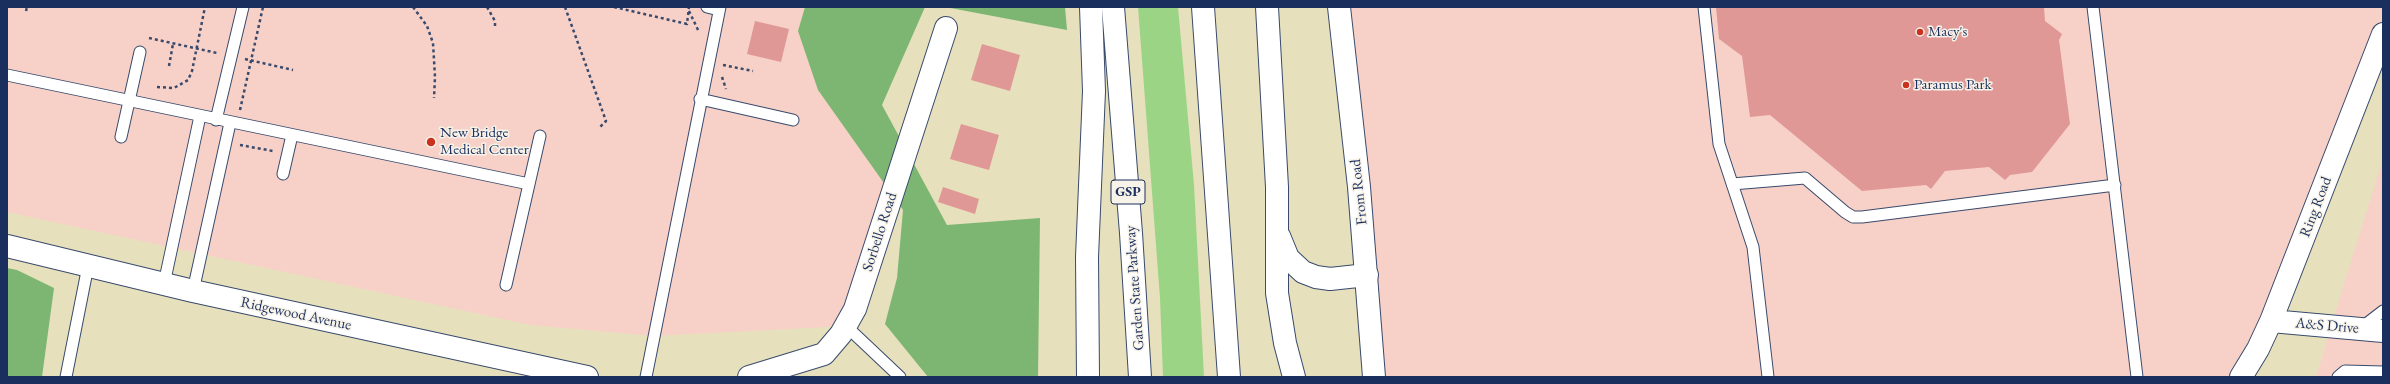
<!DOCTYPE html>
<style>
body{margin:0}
#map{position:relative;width:2390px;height:384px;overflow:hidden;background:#e6e0bc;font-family:"EB Garamond",serif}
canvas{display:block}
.frame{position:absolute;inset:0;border:8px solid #1b2f5e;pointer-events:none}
</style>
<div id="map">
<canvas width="2390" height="384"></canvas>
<div class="frame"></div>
</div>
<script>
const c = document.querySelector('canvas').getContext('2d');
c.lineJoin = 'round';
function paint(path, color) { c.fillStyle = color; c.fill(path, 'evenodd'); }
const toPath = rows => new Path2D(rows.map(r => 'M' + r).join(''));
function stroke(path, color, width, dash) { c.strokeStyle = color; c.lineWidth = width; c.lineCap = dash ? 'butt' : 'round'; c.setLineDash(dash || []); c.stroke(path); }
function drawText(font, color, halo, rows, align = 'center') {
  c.font = font + ' "EB Garamond",serif'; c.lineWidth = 3; c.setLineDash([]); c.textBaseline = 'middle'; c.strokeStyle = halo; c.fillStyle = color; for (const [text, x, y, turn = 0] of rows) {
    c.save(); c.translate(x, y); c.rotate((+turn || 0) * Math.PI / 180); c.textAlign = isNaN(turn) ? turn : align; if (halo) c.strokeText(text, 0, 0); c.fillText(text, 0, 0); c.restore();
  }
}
const built = toPath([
 [7,7,805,7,798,31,893,193,846,326,653,336,530,325,7,212],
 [1339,7,2383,7,2383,34,2241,377,1374,377],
 [2383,159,2383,377,2316,377,2345,281]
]);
const green = toPath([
 [1138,7,1178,7,1194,185,1204,377,1163,377,1160,298]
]);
const forest = toPath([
 [805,7,925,7,882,105,947,225,1040,218,1038,377,928,377,885,324,897,278,903,210,818,90,798,31],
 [945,7,1065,7,1067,30],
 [7,268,17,270,54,288,42,377,7,377]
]);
const building = toPath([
 [1716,7,2044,7,2045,21,2062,34,2059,40,2070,124,2032,172,2010,175,2005,180,1989,167,1945,171,1931,189,1926,185,1862,191,1770,115,1750,117,1742,56,1719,39],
 [755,21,789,29,781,62,747,54],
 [982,44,1020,55,1010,91,971,80],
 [961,124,999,135,989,170,950,159],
 [943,187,979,199,975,214,938,202]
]);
const path = toPath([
 [413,7,427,26,433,43,435,77,434,98],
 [487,7,495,21,495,27],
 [565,7,606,121,600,127],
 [614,7,687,24,689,7],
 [26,11,27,7],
 [689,11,699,32],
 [149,38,217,53],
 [245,59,293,70],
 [723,65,753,71],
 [169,66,173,44],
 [722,77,726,89],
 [157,87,174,88,188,80,192,71,205,7],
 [240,110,263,7],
 [240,145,273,151]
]);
const lane = toPath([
 [707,7,719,10],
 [1704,7,1719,144,1753,247,1768,377],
 [2093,7,2137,377],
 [7,75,529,184],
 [700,99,793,120],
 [216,120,243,7],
 [121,137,140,52],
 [283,174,292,135],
 [1732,184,1805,178,1845,212,1853,217,1862,217,2115,185],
 [164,284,200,116],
 [506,285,540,136],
 [193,291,230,123],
 [846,326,900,377],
 [2361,328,2383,311],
 [66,377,88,266],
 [646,377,720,7],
 [2338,377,2345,371,2383,372]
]);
const street = toPath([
 [7,246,193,291,587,377],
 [2271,321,2383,331],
 [749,377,824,354,841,334,855,309,946,28],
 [2241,377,2258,349,2271,321,2383,34]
]);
const secondary = toPath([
 [1339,7,1359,187,1374,377]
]);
const highway = toPath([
 [1113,7,1131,233,1140,377],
 [1203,7,1229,377],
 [1267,7,1277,187,1277,293,1285,343,1294,377],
 [1279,236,1288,258,1303,272,1316,277,1330,279,1367,275],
 [1088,377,1087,257,1094,91,1091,7]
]);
const markers = [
 [1920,32,4,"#c8321e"],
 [1906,85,4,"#c8321e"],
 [431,142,5,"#c8321e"]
];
const shields = [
 [1128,192,34]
];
const shieldNames = [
 ["GSP",1128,192]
];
const poiNames = [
 ["Macy's",1928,32],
 ["Paramus Park",1914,85],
 ["New Bridge",440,133],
 ["Medical Center",440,150]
];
const streetNames = [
 ["From Road",1359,192,-96],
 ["Ring Road",2316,207,-69],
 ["Sorbello Road",880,232,-72],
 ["Garden State Parkway",1135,288,-94],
 ["Ridgewood Avenue",296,314,12],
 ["A&S Drive",2327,326,5]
];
paint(built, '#f7d1c7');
paint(green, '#9cd486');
paint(forest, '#7db673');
paint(building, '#e09896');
stroke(lane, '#394a6c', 13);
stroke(street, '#394a6c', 24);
stroke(secondary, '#394a6c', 24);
stroke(highway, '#394a6c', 24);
stroke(path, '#394a6c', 2.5, [3, 3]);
stroke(lane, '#fff', 11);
stroke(street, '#fff', 22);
stroke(secondary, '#fff', 22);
stroke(highway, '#fff', 22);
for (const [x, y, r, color] of markers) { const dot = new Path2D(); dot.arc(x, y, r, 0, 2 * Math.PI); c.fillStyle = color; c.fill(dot); stroke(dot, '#f7f3e8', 1.5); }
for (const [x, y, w] of shields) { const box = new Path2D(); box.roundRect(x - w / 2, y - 12, w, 24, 3); c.fillStyle = '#f7f3e8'; c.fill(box); stroke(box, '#1b2f5e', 1); }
drawText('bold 14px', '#1b2f5e', null, shieldNames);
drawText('15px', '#1b2f5e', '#f7f3e8', poiNames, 'left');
drawText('15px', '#1b2f5e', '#f7f3e8', streetNames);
</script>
